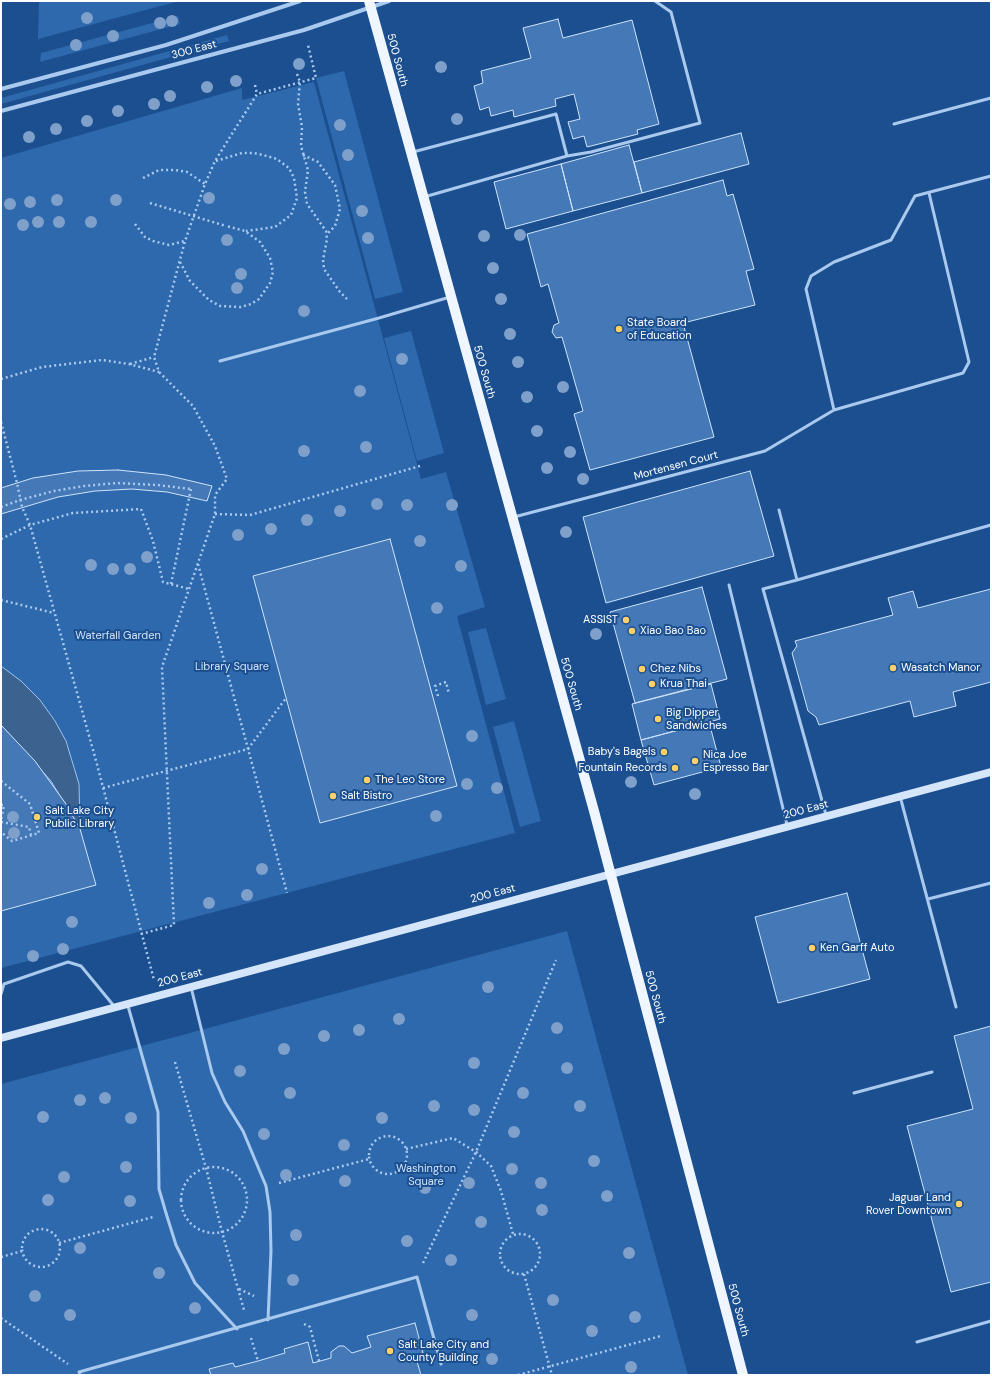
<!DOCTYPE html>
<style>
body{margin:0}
#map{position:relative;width:992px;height:1376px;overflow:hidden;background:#1b4f8f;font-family:"DM Sans",sans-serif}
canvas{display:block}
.frame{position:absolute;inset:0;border:2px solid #fff;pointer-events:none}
</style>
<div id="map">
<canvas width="992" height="1376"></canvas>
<div class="frame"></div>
</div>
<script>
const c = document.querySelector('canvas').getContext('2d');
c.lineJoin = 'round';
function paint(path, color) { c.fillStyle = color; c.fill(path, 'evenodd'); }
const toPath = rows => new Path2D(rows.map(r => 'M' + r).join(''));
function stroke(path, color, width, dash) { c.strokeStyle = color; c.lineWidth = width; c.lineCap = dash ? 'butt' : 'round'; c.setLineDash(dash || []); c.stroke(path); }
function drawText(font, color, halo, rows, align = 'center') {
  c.font = font + ' "DM Sans",sans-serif'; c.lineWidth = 4; c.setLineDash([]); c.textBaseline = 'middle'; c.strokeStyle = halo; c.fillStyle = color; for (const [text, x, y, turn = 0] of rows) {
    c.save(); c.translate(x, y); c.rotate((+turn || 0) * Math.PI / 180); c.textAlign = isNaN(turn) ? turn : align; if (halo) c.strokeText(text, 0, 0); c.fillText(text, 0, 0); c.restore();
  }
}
const green = toPath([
 [39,1,179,1,38,39],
 [178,16,180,24,40,62,41,53],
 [227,35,229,41,1,104,1,98],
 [344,71,403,292,375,299,316,78],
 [314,82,421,479,446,472,485,607,457,616,515,833,1,968,1,158,242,88,242,100],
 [411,331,444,453,417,461,384,338],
 [486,628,506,699,486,705,468,632],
 [514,721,541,821,520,827,493,727],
 [567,931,688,1375,1,1375,1,1084]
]);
const water = toPath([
 [1,666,21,681,40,700,55,721,66,741,79,784,80,829,51,781,1,725,1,666]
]);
const building = toPath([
 [558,19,563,38,632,20,659,124,637,130,638,134,587,147,584,136,573,139,568,122,580,119,574,94,555,99,556,106,514,117,513,110,491,116,489,107,480,110,474,86,483,83,481,71,531,58,523,28,558,19],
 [741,133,749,164,642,193,634,162,741,133],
 [629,145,642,193,573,211,561,164,629,145],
 [561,164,573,211,506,229,494,182,561,164],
 [723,180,727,196,733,194,754,269,746,271,755,305,683,323,714,437,590,470,574,414,583,411,562,337,556,338,552,332,554,325,559,323,548,284,541,287,527,234,723,180],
 [118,470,166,475,212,486,207,501,167,492,132,489,95,491,58,497,1,514,1,488,33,478,78,471,118,470],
 [750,471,774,556,606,603,583,517,750,471],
 [390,539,457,786,320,823,253,576,390,539],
 [702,587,727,679,635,703,610,612,702,587],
 [991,589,991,682,953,692,956,706,914,717,910,701,819,725,816,717,808,711,792,653,797,646,795,641,893,615,888,598,913,591,918,608,991,589],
 [711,684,720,719,641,740,632,704,711,684],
 [709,722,721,767,654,785,641,740,709,722],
 [1,725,35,761,66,804,80,829,96,885,1,911,1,725],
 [847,893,870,979,778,1003,755,917,847,893],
 [991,1026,991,1282,951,1292,907,1126,973,1109,954,1036,991,1026],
 [415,1323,423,1353,415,1355,421,1375,211,1375,209,1369,233,1363,235,1367,258,1361,285,1353,284,1349,308,1342,313,1363,331,1358,331,1352,339,1346,344,1346,352,1353,371,1347,367,1336,415,1323]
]);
const path = toPath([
 [297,74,300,82,298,104,302,127,301,146,308,170,305,192,307,204,326,231,327,239,323,260,324,269,340,292,347,299],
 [255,85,257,94],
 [303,155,318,162,335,185,340,209,335,226,327,234],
 [216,161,242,153,254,153,267,156,277,159,289,168,294,178,297,198,291,215,275,227,246,231],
 [143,178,159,170,175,170,187,172,205,184],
 [135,224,145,237,153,241,169,245,185,241],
 [180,262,190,281,209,300,220,306,241,307,251,304,259,299,270,283,273,272,270,258,260,242,245,231,226,226],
 [130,364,154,357],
 [1,379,42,367,102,360,129,364,159,372],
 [1,422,17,483,22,507,30,525,95,757,154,980],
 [215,514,250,515,420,466],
 [1,539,30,525,73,513,141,509,153,541,163,582,189,589],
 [198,564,287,893],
 [171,584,191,489],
 [1,600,54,613],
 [438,696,435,686,446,682,449,694],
 [1,781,30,804,39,833,12,841,1,832],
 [103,788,248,749,286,698],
 [1,805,4,805,1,820],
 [1,822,29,827,31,835],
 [141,934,174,925,162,667,215,514,215,495,227,479,215,446,193,406,159,372,154,357,185,241,205,184,215,161,257,94,316,78,308,45],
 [175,1062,206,1168,222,1232,244,1310],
 '369 1155a19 19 0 1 1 38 0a19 19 0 1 1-38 0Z',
 [406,1149,453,1138,476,1152,491,1166,501,1191,513,1234],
 '181 1200a33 33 0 1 1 66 0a33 33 0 1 1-66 0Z',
 [279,1183,369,1159],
 '22 1248a19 19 0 1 1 38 0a19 19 0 1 1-38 0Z',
 '500 1254a20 20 0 1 1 40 0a20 20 0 1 1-40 0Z',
 [59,1243,153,1217],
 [1,1257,22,1251],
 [423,1263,476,1152,556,960],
 [524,1274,552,1375],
 [239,1289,254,1296],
 [1,1318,68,1364],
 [304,1324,310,1327,319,1361],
 [251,1338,258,1361],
 [518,1375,661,1336]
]);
const lane = toPath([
 [894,124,991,98],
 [413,152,556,114,567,156,424,197],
 [567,156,591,152,700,123,671,12,655,1],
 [220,361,379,318,450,297],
 [834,410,806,289,811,276,834,262,891,240,915,196,991,176],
 [779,510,797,580,991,525],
 [514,517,765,451,834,410,963,373,969,362,929,193],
 [797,580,763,589,826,815],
 [729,585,787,825],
 [900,796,956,1007],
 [928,899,991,883],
 [191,987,212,1073,225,1102,243,1131,266,1186,270,1212,271,1251,268,1320],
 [1,994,4,984,68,962,81,966,114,1006],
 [128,1006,158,1112,159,1189,166,1213,176,1245,195,1283,237,1329],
 [854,1093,932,1072],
 [917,1342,991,1321],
 [80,1375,79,1372,417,1277,441,1364]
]);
const street = toPath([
 [1,89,166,45,300,1],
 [1,111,304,30,389,1]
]);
const secondary = toPath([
 [1,1038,991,772]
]);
const primary = toPath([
 [369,1,594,811,743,1375]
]);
const pathBridge = toPath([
 [150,203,226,226],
 [1,507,20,500,54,491,84,486,117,483,157,485,191,489]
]);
const trees = [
 [87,18],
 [172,21],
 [160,23],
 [113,36],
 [76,45],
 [299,64],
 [441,67],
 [236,81],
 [207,87],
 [170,96],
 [154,104],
 [118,111],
 [457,119],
 [87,121],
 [340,125],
 [56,129],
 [29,137],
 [348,155],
 [209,198],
 [57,200],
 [116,200],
 [30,202],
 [10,204],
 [362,211],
 [38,222],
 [59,222],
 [91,222],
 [23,225],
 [520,235],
 [484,236],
 [368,238],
 [227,240],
 [493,268],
 [241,274],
 [237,288],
 [501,299],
 [304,311],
 [510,334],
 [402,359],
 [518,362],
 [563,387],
 [360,391],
 [527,397],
 [537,431],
 [366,447],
 [304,451],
 [570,452],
 [547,468],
 [583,479],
 [377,504],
 [407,505],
 [452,505],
 [340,511],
 [307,520],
 [271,529],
 [566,532],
 [238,535],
 [420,541],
 [147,557],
 [91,565],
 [461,566],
 [113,569],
 [130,569],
 [437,608],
 [596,634],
 [472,736],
 [631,782],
 [467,784],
 [497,788],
 [695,794],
 [436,816],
 [13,817],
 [14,833],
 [262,869],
 [247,895],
 [209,903],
 [72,922],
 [63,949],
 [33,956],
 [488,987],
 [399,1019],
 [557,1028],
 [359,1030],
 [324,1036],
 [284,1049],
 [474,1063],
 [567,1068],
 [240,1071],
 [290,1093],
 [523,1093],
 [105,1098],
 [80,1100],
 [434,1106],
 [580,1106],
 [474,1110],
 [43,1117],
 [131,1118],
 [382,1118],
 [514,1132],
 [264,1134],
 [344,1145],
 [594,1161],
 [126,1167],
 [512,1169],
 [286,1175],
 [64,1177],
 [345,1181],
 [469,1183],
 [541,1183],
 [425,1188],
 [607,1196],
 [48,1200],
 [130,1201],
 [542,1210],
 [481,1222],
 [296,1235],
 [407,1241],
 [80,1248],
 [629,1253],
 [451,1260],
 [159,1273],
 [293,1280],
 [35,1296],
 [553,1300],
 [195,1308],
 [70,1315],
 [472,1315],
 [635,1317],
 [592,1331],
 [492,1359],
 [631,1367]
];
const markers = [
 [619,329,4,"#ffd166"],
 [626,620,4,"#ffd166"],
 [632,631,4,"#ffd166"],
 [893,668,4,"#ffd166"],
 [642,669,4,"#ffd166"],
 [652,684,4,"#ffd166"],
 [658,719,4,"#ffd166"],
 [664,752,4,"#ffd166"],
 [695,761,4,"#ffd166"],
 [675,768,4,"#ffd166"],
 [367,780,4,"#ffd166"],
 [333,796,4,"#ffd166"],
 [37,817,4,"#ffd166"],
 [812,948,4,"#ffd166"],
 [959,1204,4,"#ffd166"],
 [390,1351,4,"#ffd166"]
];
const streetNames = [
 ["300 East",194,50,-15],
 ["500 South",397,60,75],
 ["500 South",484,372,74],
 ["Mortensen Court",676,466,-15],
 ["500 South",571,684,74],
 ["200 East",806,810,-15],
 ["200 East",493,894,-15],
 ["200 East",180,978,-15],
 ["500 South",655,997,75],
 ["500 South",738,1310,75]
];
const poiNames = [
 ["State Board",627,323],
 ["of Education",627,336],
 ["ASSIST",618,620,"right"],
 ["Xiao Bao Bao",640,631],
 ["Wasatch Manor",901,668],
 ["Chez Nibs",650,669],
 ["Krua Thai",660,684],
 ["Big Dipper",666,713],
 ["Sandwiches",666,726],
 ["Baby's Bagels",656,752,"right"],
 ["Nica Joe",703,755],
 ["Espresso Bar",703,768],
 ["Fountain Records",667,768,"right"],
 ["The Leo Store",375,780],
 ["Salt Bistro",341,796],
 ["Salt Lake City",45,811],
 ["Public Library",45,824],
 ["Ken Garff Auto",820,948],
 ["Jaguar Land",951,1198,"right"],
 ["Rover Downtown",951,1211,"right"],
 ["Salt Lake City and",398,1345],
 ["County Building",398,1358]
];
const parkNames = [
 ["Waterfall Garden",118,636],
 ["Library Square",232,667],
 ["Washington",426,1169],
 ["Square",426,1182]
];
paint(green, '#2e69ad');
paint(water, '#3c6290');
stroke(water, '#9cc4f0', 1);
paint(building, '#4478b7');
stroke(building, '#cfe3fa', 1);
stroke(path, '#a9c9ee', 2.5, [2, 3]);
stroke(lane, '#a9c9ee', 3);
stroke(street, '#a9c9ee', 4);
stroke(secondary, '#d6e6fa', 8);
stroke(primary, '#f0f6ff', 10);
stroke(pathBridge, '#a9c9ee', 2.5, [2, 3]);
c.fillStyle = '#7ea0ca';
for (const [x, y] of trees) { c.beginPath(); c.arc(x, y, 6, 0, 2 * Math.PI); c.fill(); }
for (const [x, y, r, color] of markers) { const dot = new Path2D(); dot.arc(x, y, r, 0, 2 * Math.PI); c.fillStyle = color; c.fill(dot); stroke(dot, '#1b4f8f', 1.5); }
drawText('11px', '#fff', '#1b4f8f', streetNames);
drawText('11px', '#fff', '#1b4f8f', poiNames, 'left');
drawText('11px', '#cfe3fa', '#1b4f8f', parkNames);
</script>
